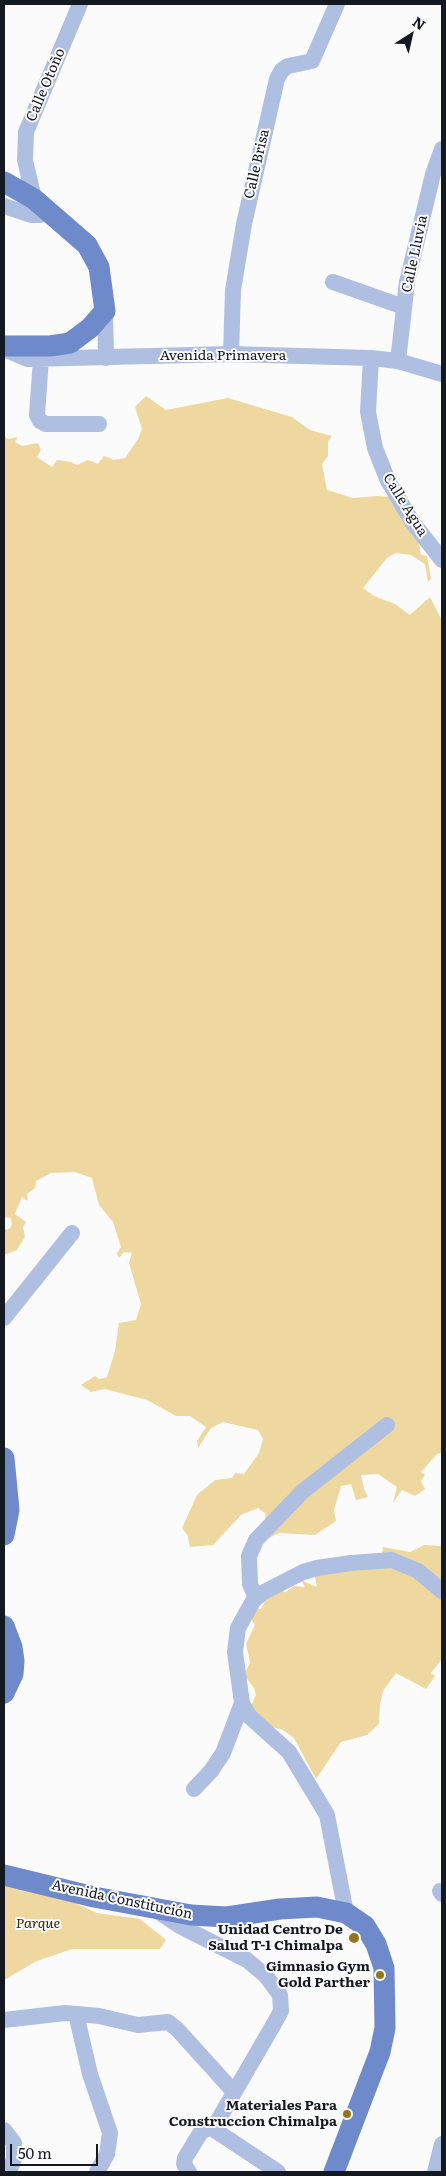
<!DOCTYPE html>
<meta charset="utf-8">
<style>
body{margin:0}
#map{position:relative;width:446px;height:2176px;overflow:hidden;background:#fbfbfb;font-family:Literata,serif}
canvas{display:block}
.frame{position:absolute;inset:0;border:5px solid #141821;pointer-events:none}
.north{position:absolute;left:386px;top:10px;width:50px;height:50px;-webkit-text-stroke:4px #fbfbfb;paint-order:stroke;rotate:35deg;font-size:14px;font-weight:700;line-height:20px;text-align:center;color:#141821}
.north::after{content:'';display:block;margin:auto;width:18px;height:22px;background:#141821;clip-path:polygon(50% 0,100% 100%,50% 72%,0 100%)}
.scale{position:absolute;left:10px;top:2144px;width:88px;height:22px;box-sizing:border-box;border:2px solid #141821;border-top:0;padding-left:6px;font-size:15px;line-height:18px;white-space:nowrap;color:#141821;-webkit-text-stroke:4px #fbfbfb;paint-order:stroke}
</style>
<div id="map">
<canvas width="446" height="2176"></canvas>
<div class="frame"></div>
<div class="north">N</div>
<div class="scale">50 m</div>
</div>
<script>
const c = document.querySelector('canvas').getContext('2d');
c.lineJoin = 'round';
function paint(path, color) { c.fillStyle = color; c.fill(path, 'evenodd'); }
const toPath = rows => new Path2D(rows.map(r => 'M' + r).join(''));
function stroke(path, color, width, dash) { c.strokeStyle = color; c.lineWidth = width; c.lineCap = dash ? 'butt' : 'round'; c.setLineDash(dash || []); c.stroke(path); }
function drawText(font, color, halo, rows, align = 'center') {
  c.font = font + ' Literata,serif'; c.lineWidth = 4; c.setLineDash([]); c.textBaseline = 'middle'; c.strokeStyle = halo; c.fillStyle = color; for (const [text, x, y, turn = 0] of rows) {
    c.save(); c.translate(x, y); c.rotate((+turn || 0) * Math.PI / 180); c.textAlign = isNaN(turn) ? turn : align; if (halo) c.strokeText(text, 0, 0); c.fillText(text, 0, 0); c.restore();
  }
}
const green = toPath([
 [146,396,166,410,228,398,292,417,310,430,332,436,328,442,328,456,322,464,327,490,353,498,377,496,393,497,416,525,421,555,427,556,431,579,428,582,425,564,411,555,396,553,387,558,363,588,374,596,395,604,410,615,430,597,442,621,442,1453,437,1454,421,1472,425,1475,421,1481,425,1489,415,1496,402,1490,393,1503,397,1487,378,1474,361,1475,364,1489,368,1497,356,1500,351,1484,341,1486,334,1510,336,1521,315,1535,279,1533,269,1538,262,1534,266,1514,258,1508,241,1515,213,1545,190,1547,188,1536,182,1528,197,1495,215,1480,232,1478,235,1473,244,1474,259,1453,263,1439,258,1430,223,1422,211,1428,198,1448,197,1441,206,1427,190,1416,176,1416,147,1400,105,1389,91,1392,81,1385,95,1376,99,1379,107,1377,115,1351,119,1323,136,1320,141,1304,129,1263,132,1253,124,1252,119,1258,117,1253,121,1247,113,1222,99,1205,92,1178,75,1172,51,1173,36,1181,35,1188,27,1194,28,1201,22,1197,15,1214,26,1222,23,1227,25,1237,17,1250,4,1255,4,1230,9,1229,12,1225,11,1218,4,1217,4,436,8,439,18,437,15,442,22,446,38,443,41,450,37,457,52,467,57,460,71,462,77,465,88,460,98,464,104,456,114,460,125,458,138,439,142,429,135,407],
 [424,1545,442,1546,442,1659,431,1673,435,1676,426,1689,396,1673,383,1691,380,1705,379,1724,367,1735,341,1742,316,1779,294,1738,283,1730,251,1721,250,1708,256,1695,254,1688,244,1675,250,1662,246,1644,255,1625,246,1613,253,1608,261,1609,271,1589,286,1592,294,1586,305,1587,301,1580,317,1587,315,1577,338,1560,381,1558,383,1547,410,1552],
 [4,1871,97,1913,140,1919,166,1940,160,1949,72,1949,37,1961,4,1980]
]);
const minor = toPath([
 [34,199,25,160,26,132,80,4],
 [4,206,31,215,39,215,49,210],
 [333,282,404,307],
 [105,311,106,358],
 [4,349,28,359,231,354,371,358,398,361,442,374],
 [231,354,233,290,244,224,277,79,282,70,288,66,312,61,337,4],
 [371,358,368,412,375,448,388,481,413,523,442,560],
 [41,359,37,415,40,421,46,424,99,424],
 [398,361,407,282,433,174,442,149],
 [4,1318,72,1233],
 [256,1598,250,1584,249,1556,256,1540,302,1492,387,1425],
 [194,1789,211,1771,223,1753,242,1703],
 [440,1891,442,1894],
 [156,1910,180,1926,247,1960,266,1976,280,1995,281,2011,275,2022,213,2129],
 [346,1913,327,1815,289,1752,249,1716,242,1703,235,1652,238,1628,253,1601,262,1593,303,1572,317,1568,351,1563,392,1560,418,1571,442,1591],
 [76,2014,90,2074,110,2133,107,2154,97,2172],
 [4,2020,65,2013,99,2016,138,2025,168,2022,177,2029,234,2092],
 [213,2129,278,2172],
 [4,2130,14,2143,14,2159,9,2172],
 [189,2172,184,2164,185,2158,201,2132,208,2128,213,2129],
 [435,2172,442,2144]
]);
const major = toPath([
 [4,182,34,199,87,245,99,267,105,311,90,328,70,343,50,346,4,346],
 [4,1458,9,1510,4,1535],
 [4,1626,12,1647,14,1661,13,1674,4,1693],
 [4,1875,94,1897,191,1915,227,1917,280,1909,317,1907,346,1913,365,1926,376,1944,384,1968,385,2028,380,2052,334,2172]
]);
const markers = [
 [354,1938,6,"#93761c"],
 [380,1975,5,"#93761c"],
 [347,2114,5,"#93761c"]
];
const streetNames = [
 ["Calle Otoño",46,85,-67],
 ["Calle Brisa",257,164,-77],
 ["Calle Lluvia",415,254,-78],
 ["Avenida Primavera",223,356],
 ["Calle Agua",405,505,58],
 ["Avenida Constitución",122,1900,12]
];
const parkNames = [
 ["Parque",38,1924]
];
const poiNames = [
 ["Unidad Centro De",343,1930],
 ["Salud T-1 Chimalpa",343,1946],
 ["Gimnasio Gym",370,1967],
 ["Gold Parther",370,1983],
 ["Materiales Para",337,2106],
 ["Construccion Chimalpa",337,2122]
];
paint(green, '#eed8a0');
stroke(minor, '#afbfe2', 16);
stroke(major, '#6f8aca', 21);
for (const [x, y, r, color] of markers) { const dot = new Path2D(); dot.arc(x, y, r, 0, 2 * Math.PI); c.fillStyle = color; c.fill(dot); stroke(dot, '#fbfbfb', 2); }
drawText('14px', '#141821', '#fbfbfb', streetNames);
drawText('italic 14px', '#382a01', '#fbfbfb', parkNames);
drawText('bold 14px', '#141821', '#fbfbfb', poiNames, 'right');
</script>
